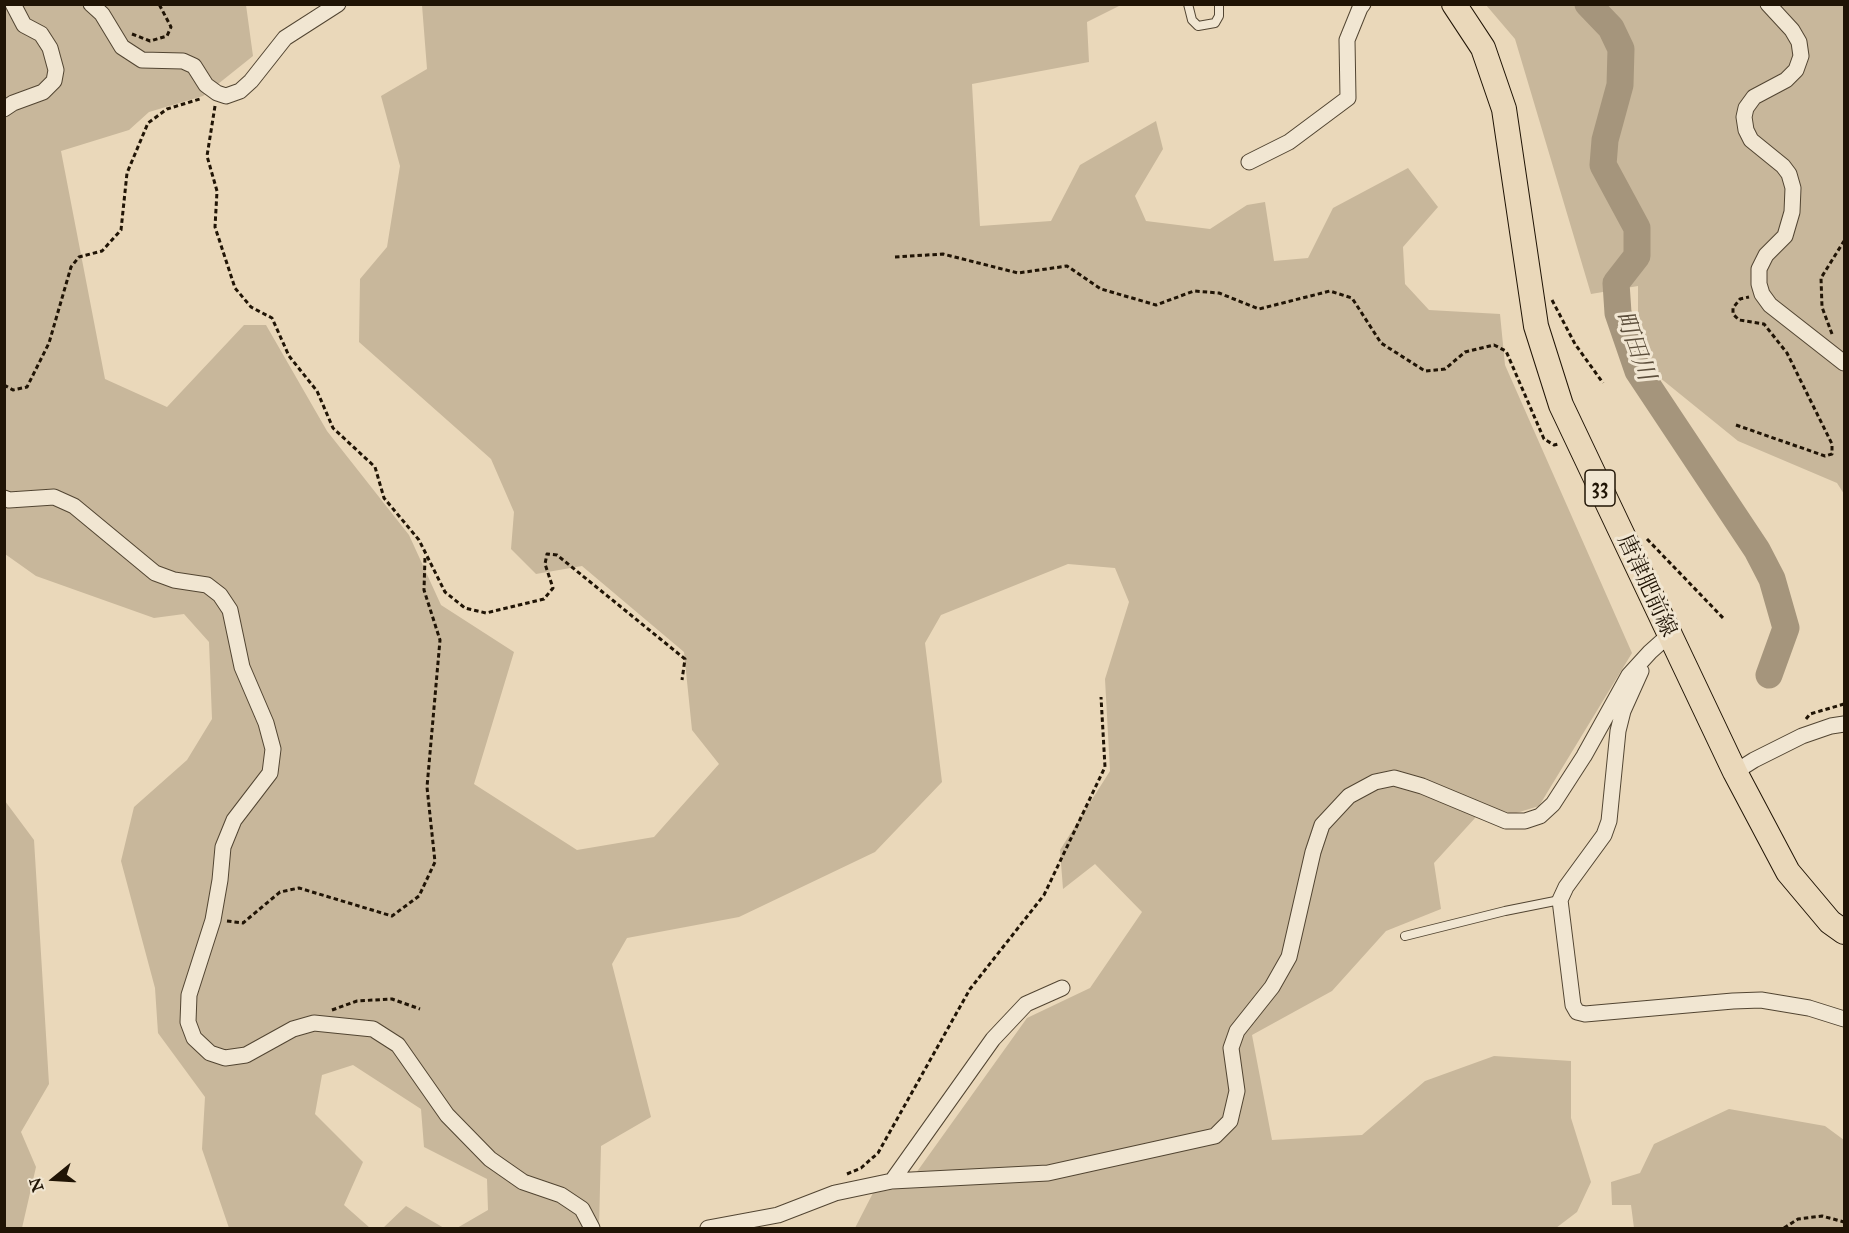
<!DOCTYPE html>
<meta charset="utf-8">
<style>
body{margin:0}
#map{position:relative;width:1849px;height:1233px;overflow:hidden;background:#ead8ba;font-family:"IM FELL Great Primer",serif}
canvas{display:block}
.frame{position:absolute;inset:0;border:6px solid #201405;pointer-events:none}
.north{position:absolute;left:24px;top:1149px;width:60px;height:60px;-webkit-text-stroke:4px #f1e6d2;paint-order:stroke;rotate:252deg;font-size:16px;font-weight:700;line-height:24px;text-align:center;color:#201405}
.north::after{content:'';display:block;margin:auto;width:21px;height:27px;background:#201405;clip-path:polygon(50% 0,100% 100%,50% 72%,0 100%)}
</style>
<div id="map">
<canvas width="1849" height="1233"></canvas>
<div class="frame"></div>
<div class="north">N</div>
</div>
<script>
const c = document.querySelector('canvas').getContext('2d');
c.lineJoin = 'round';
function paint(path, color) { c.fillStyle = color; c.fill(path, 'evenodd'); }
const toPath = rows => new Path2D(rows.map(r => 'M' + r).join(''));
function stroke(path, color, width, dash) { c.strokeStyle = color; c.lineWidth = width; c.lineCap = dash ? 'butt' : 'round'; c.setLineDash(dash || []); c.stroke(path); }
function drawText(font, color, halo, rows, align = 'center') {
  c.font = font + ' "IM FELL Great Primer","Noto Serif JP",serif'; c.lineWidth = 6; c.setLineDash([]); c.textBaseline = 'middle'; c.strokeStyle = halo; c.fillStyle = color; for (const [text, x, y, turn = 0] of rows) {
    c.save(); c.translate(x, y); c.rotate((+turn || 0) * Math.PI / 180); c.textAlign = isNaN(turn) ? turn : align; if (halo) c.strokeText(text, 0, 0); c.fillText(text, 0, 0); c.restore();
  }
}
const green = toPath([
 [5,5,246,5,253,56,203,96,149,112,129,130,61,151,105,379,167,407,244,325,266,325,327,431,409,535,441,605,514,652,474,784,577,850,654,837,719,764,692,730,684,652,582,566,536,574,511,549,514,512,491,459,359,342,360,279,387,247,400,166,381,96,427,69,422,5,1121,5,1087,22,1089,62,972,84,980,226,1051,221,1080,165,1156,121,1163,149,1135,196,1146,221,1210,229,1247,205,1265,202,1274,261,1308,258,1333,208,1408,168,1438,207,1403,247,1405,284,1429,310,1500,314,1505,365,1632,653,1539,806,1513,814,1486,806,1434,863,1441,909,1386,931,1332,991,1252,1035,1272,1140,1362,1135,1425,1081,1494,1056,1571,1061,1571,1118,1591,1182,1577,1212,1556,1228,855,1228,873,1193,906,1187,1027,1018,1090,988,1142,912,1095,864,1063,889,1060,850,1110,771,1105,679,1129,602,1115,568,1068,564,941,615,925,643,942,782,875,852,739,917,627,938,612,964,651,1117,601,1146,599,1228,457,1228,488,1210,487,1179,424,1147,421,1109,353,1065,322,1075,315,1114,363,1162,344,1205,370,1228,229,1228,202,1149,205,1097,158,1033,155,988,121,861,134,807,187,760,212,719,209,642,184,614,154,618,36,576,5,554],
 [1486,5,1844,5,1844,494,1837,483,1738,441,1638,360,1638,286,1591,294,1515,39],
 [5,801,34,840,49,1084,21,1132,36,1167,22,1228,4,1228],
 [1729,1109,1825,1126,1844,1140,1844,1228,1634,1228,1631,1205,1612,1205,1611,1182,1640,1173,1654,1144],
 [406,1206,444,1228,383,1228]
]);
const river = toPath([
 [1588,4,1611,28,1621,49,1620,85,1605,140,1603,165,1637,228,1637,256,1616,283,1618,313,1638,371,1757,550,1772,579,1786,628,1769,675]
]);
const path = toPath([
 [132,34,150,41,167,36,171,27,159,4],
 [215,106,207,156,217,191,215,227,235,288,251,307,272,318,289,356,317,391,333,428,375,467,384,498,419,540,445,592,465,608,486,613,544,599,553,588,545,564,547,554,557,555,685,659,682,680],
 [895,257,943,254,1018,273,1067,266,1101,289,1156,305,1194,291,1219,293,1259,309,1330,291,1352,298,1381,343,1425,371,1445,369,1465,352,1494,345,1506,351,1544,439,1554,445,1558,444],
 [1552,300,1575,344,1603,383],
 [1832,334,1822,307,1821,278,1844,241],
 [4,385,13,390,27,387,49,343,71,267,79,257,102,251,121,230,127,173,148,123,167,109,200,99],
 [1736,425,1825,456,1832,454,1832,444,1787,353,1764,324,1739,320,1733,314,1733,308,1740,299,1749,297],
 [1647,539,1725,620],
 [1806,719,1810,714,1844,704],
 [227,921,243,923,280,892,299,888,392,916,419,896,435,862,427,787,440,640,424,590,425,557],
 [332,1010,357,1001,392,999,420,1009],
 [847,1174,861,1168,878,1153,970,989,1044,895,1105,767,1101,697],
 [1784,1228,1798,1219,1822,1216,1844,1222]
]);
const service = toPath([
 [1188,4,1192,20,1198,26,1215,23,1219,16,1219,4],
 [1405,936,1505,911,1560,900]
]);
const minor = toPath([
 [91,4,102,14,122,47,142,60,183,61,194,66,206,85,217,93,226,96,240,91,251,81,285,38,338,4],
 [1768,4,1792,30,1799,42,1801,56,1796,70,1786,80,1754,97,1746,108,1744,117,1746,130,1751,140,1783,166,1789,174,1793,188,1792,212,1785,236,1766,255,1759,269,1759,284,1762,294,1770,305,1844,363],
 [4,109,13,103,43,92,54,81,56,70,50,48,41,34,24,25,13,4],
 [1249,162,1289,142,1348,98,1347,40,1360,8,1363,4],
 [4,498,9,500,54,497,74,506,155,573,174,580,207,585,220,595,230,610,242,667,266,723,273,749,270,773,234,820,223,847,220,880,213,920,189,995,188,1022,194,1038,210,1053,225,1058,246,1055,293,1029,314,1023,373,1029,398,1045,447,1115,490,1159,523,1182,561,1195,582,1209,592,1228],
 [1641,671,1623,711,1618,731,1609,821,1604,835,1566,887,1560,900,1573,1005,1577,1012,1585,1014,1733,1001,1761,1000,1809,1008,1844,1019],
 [1735,772,1754,760,1802,736,1831,726,1844,724],
 [892,1181,993,1039,1026,1004,1062,988],
 [708,1228,778,1215,835,1193,892,1181,1048,1173,1215,1136,1230,1121,1237,1091,1231,1048,1237,1031,1272,987,1289,957,1313,852,1322,825,1349,796,1375,782,1394,778,1422,786,1506,821,1525,821,1540,816,1553,804,1584,756,1629,675,1650,652,1669,635]
]);
const primary = toPath([
 [1454,4,1483,48,1504,109,1536,326,1561,405,1735,772,1788,872,1830,922,1844,932]
]);
const shields = [
 [1600,488,30]
];
const shieldNames = [
 ["33",1600,488]
];
const streetNames = [
 ["唐津肥前線",1646,586,65]
];
const waterNames = [
 ["町田川",1634,346,70]
];
paint(green, '#c8b79b');
stroke(river, '#a5957c', 27);
stroke(service, '#524532', 10);
stroke(minor, '#524532', 17);
stroke(primary, '#201405', 26);
stroke(path, '#201405', 3, [4.5, 3]);
stroke(service, '#f1e6d2', 8);
stroke(minor, '#f1e6d2', 15);
stroke(primary, '#ead8ba', 24);
for (const [x, y, w] of shields) { const box = new Path2D(); box.roundRect(x - w / 2, y - 18, w, 36, 4.5); c.fillStyle = '#f1e6d2'; c.fill(box); stroke(box, '#201405', 1.5); }
drawText('bold 21px', '#201405', null, shieldNames);
drawText('22px', '#201405', '#f1e6d2', streetNames);
drawText('italic 24px', '#5c4e3b', '#f1e6d2', waterNames);
</script>
